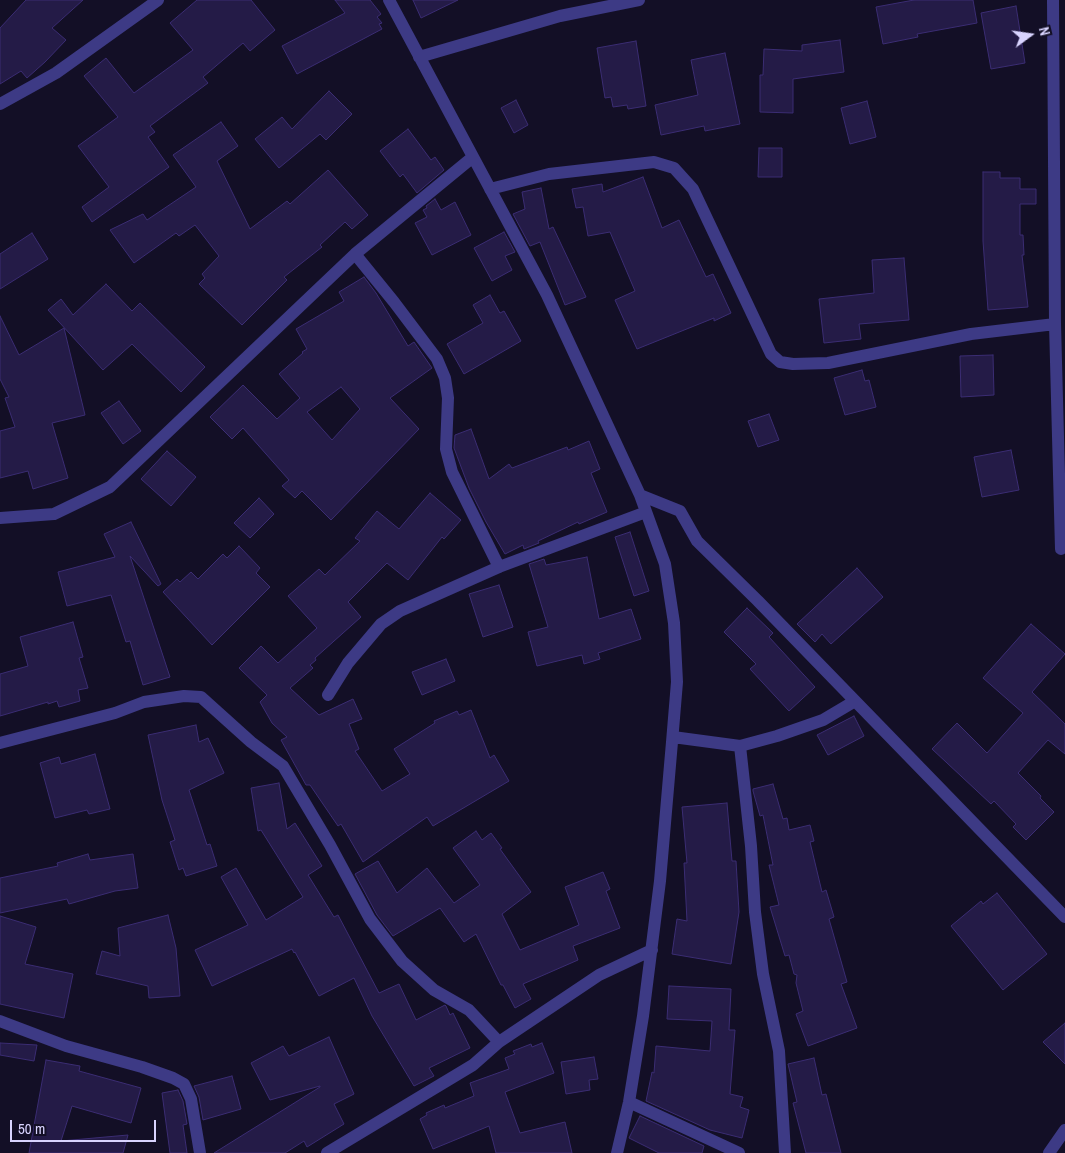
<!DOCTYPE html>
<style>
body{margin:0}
#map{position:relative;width:1065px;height:1153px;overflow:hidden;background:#130f26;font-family:"Archivo Narrow",sans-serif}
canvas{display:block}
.north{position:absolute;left:1005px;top:10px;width:50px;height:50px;-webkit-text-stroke:4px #130f26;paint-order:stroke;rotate:76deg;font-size:14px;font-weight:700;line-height:20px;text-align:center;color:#d9d4ff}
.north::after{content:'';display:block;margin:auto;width:18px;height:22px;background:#d9d4ff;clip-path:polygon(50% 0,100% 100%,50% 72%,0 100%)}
.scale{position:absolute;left:10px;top:1120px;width:146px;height:22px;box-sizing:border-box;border:2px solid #d9d4ff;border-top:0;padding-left:6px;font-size:15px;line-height:18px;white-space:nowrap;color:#d9d4ff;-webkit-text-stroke:4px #130f26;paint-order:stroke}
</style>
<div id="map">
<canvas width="1065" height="1153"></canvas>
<div class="north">N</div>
<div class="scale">50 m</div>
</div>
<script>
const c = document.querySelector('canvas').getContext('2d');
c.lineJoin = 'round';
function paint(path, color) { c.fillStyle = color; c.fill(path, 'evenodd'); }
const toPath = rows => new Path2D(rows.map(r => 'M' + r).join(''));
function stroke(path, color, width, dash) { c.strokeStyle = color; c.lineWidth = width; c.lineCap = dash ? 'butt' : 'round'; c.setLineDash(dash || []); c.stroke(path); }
const building = toPath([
 [26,0,83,0,52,28,66,40,45,62,27,78,21,71,0,84,0,28,26,0],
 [197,0,251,0,275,30,250,51,243,43,203,77,208,83,150,126,155,132,148,137,169,167,92,222,82,207,109,187,78,146,118,117,84,76,106,58,134,93,193,50,170,23,197,0],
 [335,0,370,0,381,14,377,17,382,23,379,24,382,29,297,74,282,46,345,13,335,0],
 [413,0,458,0,421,18,413,0],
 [914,0,973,0,977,23,917,34,918,37,883,44,876,7,914,0],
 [1016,6,1025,63,991,69,981,13,1016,6],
 [840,40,844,72,793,79,793,113,760,112,760,75,763,75,764,49,802,51,802,45,840,40],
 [636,41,646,106,628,109,627,105,613,107,611,97,605,98,597,48,636,41],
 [725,53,740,124,705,131,704,126,661,135,655,105,698,95,691,60,725,53],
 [329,91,352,114,326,140,320,134,279,168,255,139,282,117,292,129,329,91],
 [516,100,528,125,514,133,501,108,516,100],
 [867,101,876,137,850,144,841,108,867,101],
 [221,122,238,146,217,161,250,229,287,201,290,204,328,170,368,215,352,229,345,222,320,245,322,247,284,277,287,280,242,325,199,284,205,278,202,274,219,256,195,225,179,236,176,233,134,263,110,230,143,214,147,220,196,187,173,155,221,122],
 [408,129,431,160,435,157,444,170,417,193,403,174,400,177,380,151,408,129],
 [759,148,782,148,782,177,758,177,759,148],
 [983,172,1000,172,1000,178,1020,178,1020,189,1036,189,1036,204,1020,204,1020,235,1023,235,1024,255,1022,255,1028,307,988,310,983,241,983,172],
 [643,177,662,228,679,220,706,277,713,274,731,313,714,321,714,318,637,349,615,300,635,291,610,232,588,236,583,207,576,208,572,189,602,184,603,192,643,177],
 [541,188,549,229,553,227,586,297,565,305,540,242,530,246,513,214,525,209,522,192,541,188],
 [435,199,441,210,455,202,471,235,432,255,415,223,427,217,423,210,427,208,426,206,435,199],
 [504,232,515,252,505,256,512,270,492,281,474,248,504,232],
 [32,233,48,259,0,289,0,254,32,233],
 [904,258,909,320,859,324,861,339,824,343,819,299,874,293,872,260,904,258],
 [364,277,376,293,408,346,414,342,432,368,390,398,419,429,331,520,302,491,295,498,282,486,289,480,243,428,232,439,210,417,243,385,277,419,300,398,279,374,303,353,302,352,307,349,296,329,344,301,339,292,364,277],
 [341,387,360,409,332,440,307,412,341,387],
 [106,284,132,311,140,303,205,367,181,392,132,344,103,370,48,310,61,299,73,315,106,284],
 [490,295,500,313,504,311,521,341,464,374,447,344,483,323,473,305,490,295],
 [0,316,19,355,64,328,85,415,52,423,68,478,33,489,28,471,0,478,0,431,15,427,5,398,9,397,0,379,0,316],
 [993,355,994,395,961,397,960,356,993,355],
 [862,370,865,381,869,380,876,407,845,415,834,378,862,370],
 [119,401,141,431,123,444,101,413,119,401],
 [769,414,779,440,758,447,748,421,769,414],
 [471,429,489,479,509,464,512,468,567,447,568,450,589,441,600,469,591,473,607,512,579,524,578,522,538,541,539,543,524,549,523,545,505,554,486,522,469,488,454,448,455,435,471,429],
 [1011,450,1019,490,982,497,974,457,1011,450],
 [167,451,196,477,171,506,141,479,167,451],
 [430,493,461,520,444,539,442,537,408,580,387,563,348,602,361,617,315,658,316,660,310,665,313,668,290,688,319,715,353,699,362,719,349,724,359,749,355,751,382,791,410,774,394,749,435,723,434,721,457,711,459,715,471,710,490,758,494,755,509,781,433,826,427,817,363,862,341,824,338,826,310,785,306,785,281,740,287,737,272,723,260,702,267,695,239,668,261,646,278,663,317,628,288,596,319,569,325,575,360,541,355,538,377,511,399,529,430,493],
 [259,498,274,514,250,538,234,523,259,498],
 [131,522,161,584,158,586,130,556,170,677,143,685,130,641,126,642,111,595,67,606,58,572,115,557,104,534,131,522],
 [630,532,649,591,634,596,615,537,630,532],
 [239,546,260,568,256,573,270,587,212,645,163,592,177,579,180,582,191,572,198,579,223,554,227,558,239,546],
 [587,557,599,619,631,609,641,639,598,653,600,659,584,664,582,655,537,666,528,632,548,627,529,564,544,559,546,565,587,557],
 [857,568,883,597,831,644,822,634,815,642,797,624,857,568],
 [499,585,513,627,483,637,469,594,499,585],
 [747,608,773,633,769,637,815,687,789,711,750,669,756,664,724,632,747,608],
 [73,622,83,657,79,658,88,688,78,690,80,701,59,707,57,701,48,704,48,702,0,716,0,674,28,666,20,637,73,622],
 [1031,624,1065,654,1032,692,1065,724,1065,754,1048,740,1018,773,1041,796,1040,798,1054,812,1026,840,1013,827,1016,824,994,801,991,804,932,749,957,723,987,753,1023,713,983,678,1031,624],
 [446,659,455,681,422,695,412,672,446,659],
 [854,716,864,736,828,755,817,735,854,716],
 [196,725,199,742,208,738,224,773,189,790,207,845,210,844,217,866,186,876,183,868,179,870,170,842,175,840,162,800,148,735,196,725],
 [95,754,110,809,89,814,87,810,55,818,40,763,59,757,61,764,95,754],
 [279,783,287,829,295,823,322,866,308,875,334,917,338,915,379,993,399,984,416,1020,445,1005,446,1006,450,1015,453,1013,470,1048,429,1068,434,1076,414,1086,372,1016,354,978,319,996,295,952,294,953,292,949,212,986,195,950,248,925,221,877,236,868,266,920,303,897,261,830,258,831,251,788,279,783],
 [773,784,783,819,787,818,789,830,810,825,814,841,810,842,822,892,826,890,834,917,829,919,847,982,841,984,857,1028,808,1046,796,1014,803,1011,796,983,797,975,794,974,789,955,785,956,770,907,779,905,769,865,773,865,763,815,760,816,753,791,753,789,773,784],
 [727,803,732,861,736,861,739,912,731,964,672,954,677,919,687,921,684,863,687,863,682,807,727,803],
 [476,831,482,840,491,833,502,848,500,849,531,892,502,914,520,950,579,925,565,887,603,872,610,889,606,891,620,928,573,946,578,960,523,984,531,999,515,1008,503,985,501,985,476,934,464,942,440,908,393,936,377,915,355,874,378,861,397,893,427,868,454,903,480,885,453,848,476,831],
 [88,854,90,860,133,854,138,888,115,891,69,904,67,899,0,913,0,878,58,866,57,863,88,854],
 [997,893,1047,954,1003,990,951,926,981,901,983,904,997,893],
 [168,915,176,948,180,996,149,998,148,986,96,974,102,951,120,956,118,928,168,915],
 [0,916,36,927,25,964,73,974,64,1018,0,1004,0,916],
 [669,986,731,989,729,1030,735,1030,730,1094,743,1097,740,1107,749,1110,742,1138,710,1130,646,1101,652,1072,654,1073,656,1046,710,1051,712,1021,667,1019,669,986],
 [1065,1023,1065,1064,1043,1042,1065,1023],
 [329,1037,354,1094,334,1104,344,1124,307,1147,304,1141,285,1153,214,1153,320,1087,320,1086,270,1100,251,1063,283,1046,289,1056,329,1037],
 [0,1043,37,1045,34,1061,0,1055,0,1043],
 [542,1043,554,1073,505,1092,520,1133,565,1122,572,1153,496,1153,489,1126,433,1149,420,1119,427,1115,426,1113,444,1105,445,1108,474,1096,470,1083,509,1069,505,1058,515,1054,513,1051,531,1044,532,1047,542,1043],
 [594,1057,598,1079,589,1080,590,1090,566,1094,561,1062,594,1057],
 [814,1058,822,1095,826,1094,841,1153,806,1153,793,1103,797,1102,788,1064,814,1058],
 [46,1060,80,1066,79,1071,141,1088,131,1123,72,1106,61,1141,128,1135,123,1153,29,1153,46,1060],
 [232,1076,241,1109,203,1120,199,1097,194,1086,232,1076],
 [178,1090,183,1101,187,1124,183,1125,187,1153,170,1153,162,1093,178,1090],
 [640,1116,704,1146,702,1153,659,1153,629,1138,640,1116]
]);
const minor = toPath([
 [389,0,547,295,640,495,665,564,674,623,677,682,672,742,660,881,643,1016,629,1102,617,1153],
 [1053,0,1055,324,1061,549],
 [419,57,560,16,639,0],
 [0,104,56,73,158,0],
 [490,189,549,174,654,162,674,168,693,189,771,354,780,362,793,364,828,363,971,334,1055,324],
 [355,254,394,302,437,359,445,378,448,398,446,449,452,472,499,567],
 [640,495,680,511,697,541,758,601,1065,917],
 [0,518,54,514,110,487,355,254,473,157],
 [328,695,348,663,381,624,400,611,499,567,646,512],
 [673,737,740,746,777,736,823,720,855,701],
 [0,743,115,713,144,702,184,696,201,697,251,742,283,766,330,845,370,919,402,961,434,990,469,1010,499,1042],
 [740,746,751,846,755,912,763,974,779,1051,785,1153],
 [0,1021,66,1046,142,1067,173,1078,184,1084,191,1099,200,1153],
 [629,1102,739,1153],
 [327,1153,473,1065,499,1042,599,975,652,950],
 [1049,1153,1065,1130]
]);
paint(building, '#241b47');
stroke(building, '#3b2d73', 1);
stroke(minor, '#3d3a85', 12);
</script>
